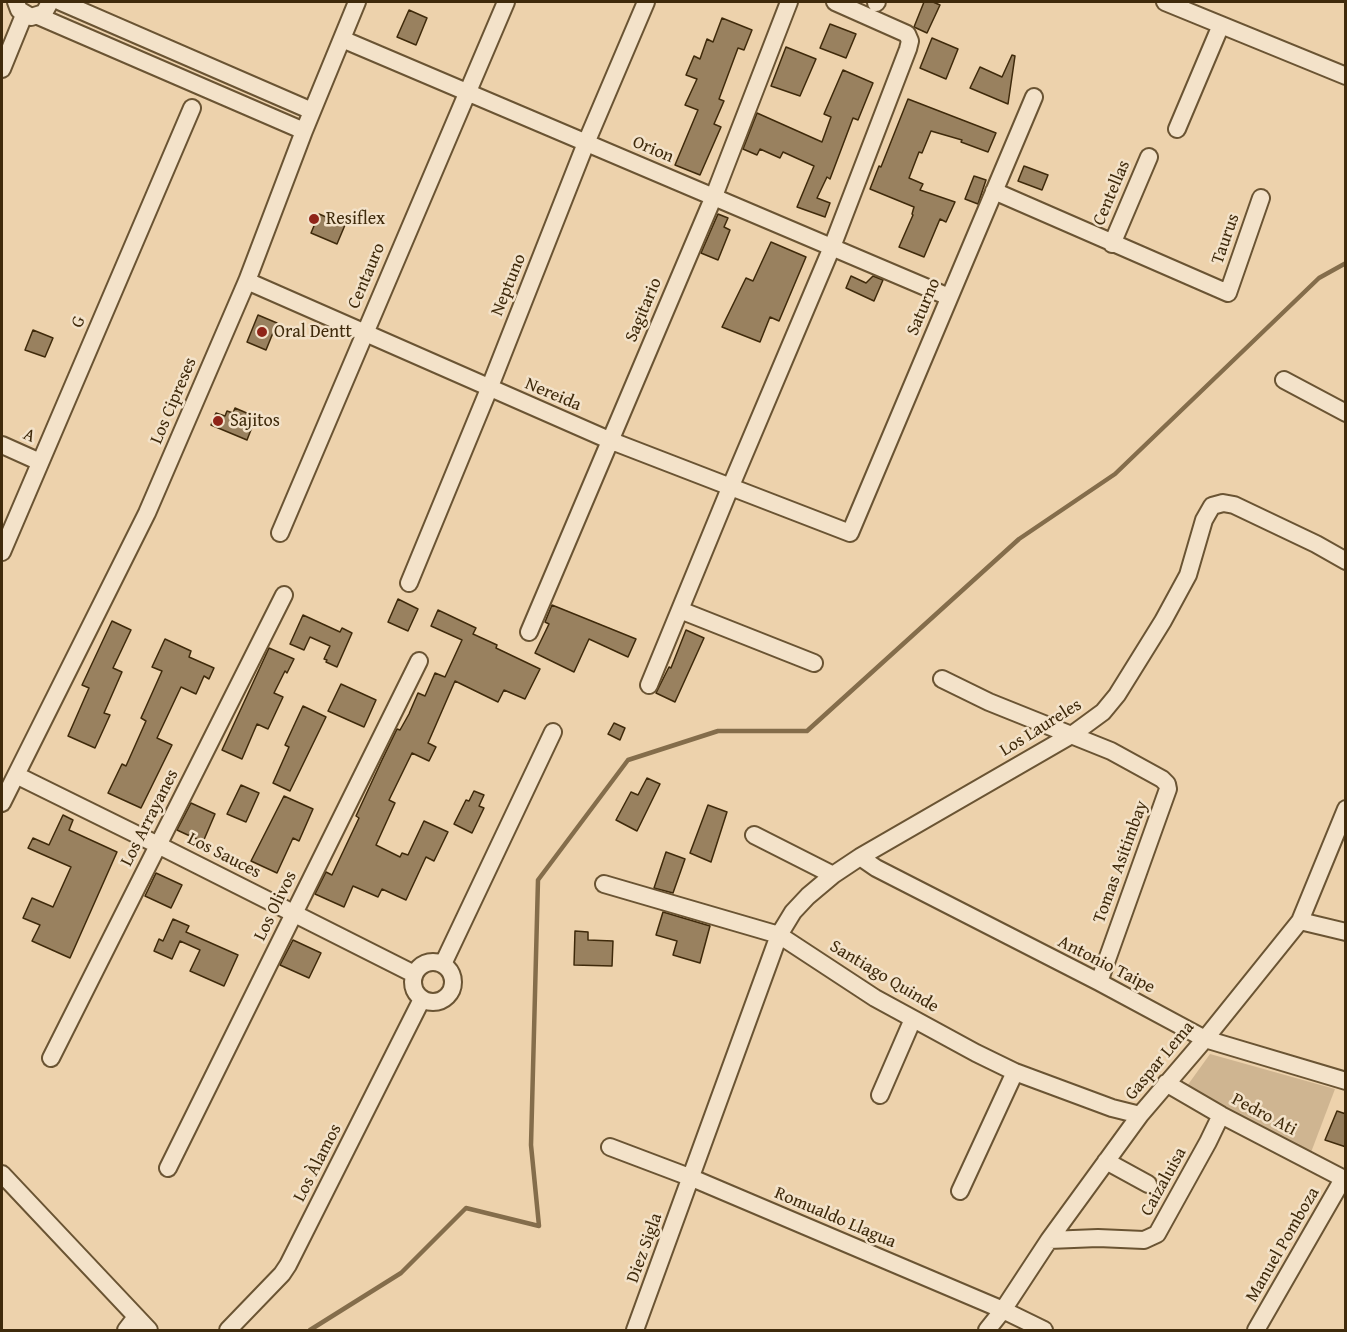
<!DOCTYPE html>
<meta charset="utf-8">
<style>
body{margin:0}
#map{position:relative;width:1347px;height:1332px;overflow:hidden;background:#edd2ac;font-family:"Gentium Book Plus",serif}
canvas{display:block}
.frame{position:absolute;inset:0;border:3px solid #3f2a0b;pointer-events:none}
</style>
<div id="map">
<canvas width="1347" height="1332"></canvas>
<div class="frame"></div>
</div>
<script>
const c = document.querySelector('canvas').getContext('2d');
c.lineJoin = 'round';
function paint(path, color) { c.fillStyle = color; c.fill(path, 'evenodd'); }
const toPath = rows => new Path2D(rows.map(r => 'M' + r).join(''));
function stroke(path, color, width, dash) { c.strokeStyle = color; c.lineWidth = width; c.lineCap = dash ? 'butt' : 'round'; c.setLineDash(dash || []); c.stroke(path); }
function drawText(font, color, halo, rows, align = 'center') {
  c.font = font + ' "Gentium Book Plus",serif'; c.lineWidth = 5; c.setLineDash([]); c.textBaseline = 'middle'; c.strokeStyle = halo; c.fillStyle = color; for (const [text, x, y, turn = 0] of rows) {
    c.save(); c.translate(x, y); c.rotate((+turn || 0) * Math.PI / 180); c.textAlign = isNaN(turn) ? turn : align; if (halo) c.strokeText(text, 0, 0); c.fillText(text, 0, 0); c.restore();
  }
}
const green = toPath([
 [1210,1054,1335,1089,1310,1155,1187,1086]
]);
const stream = toPath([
 [310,1330,401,1273,466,1208,539,1226,531,1145,538,880,628,760,718,731,807,731,1019,539,1115,474,1319,278,1346,263]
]);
const building = toPath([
 [924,2,933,2,940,5,927,33,914,27,924,2],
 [409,10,427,18,416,45,397,37,409,10],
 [722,18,752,30,744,50,738,48,719,99,724,101,714,124,721,127,700,175,675,165,698,110,685,105,697,79,686,75,694,56,700,59,707,39,713,42,722,18],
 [830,24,856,34,846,58,820,48,830,24],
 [932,38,958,49,946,79,920,68,932,38],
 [786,47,816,59,800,96,771,86,786,47],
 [1012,55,1015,56,1008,104,970,88,980,67,1002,77,1012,55],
 [843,70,873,83,858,120,853,118,830,179,827,177,817,198,830,203,825,217,797,207,814,166,783,152,780,158,760,149,757,155,743,149,757,113,822,142,831,117,824,114,843,70],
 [908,99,996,133,988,152,961,142,962,140,931,131,922,153,919,152,909,178,923,184,920,190,955,202,946,222,940,219,924,257,899,247,913,215,912,214,914,207,870,189,879,166,881,167,908,99],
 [1024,166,1048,175,1042,190,1018,181,1024,166],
 [974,176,986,180,978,204,965,199,974,176],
 [319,214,345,225,337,244,311,233,319,214],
 [718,214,728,218,724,227,730,230,718,260,701,253,718,214],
 [771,242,806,257,779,321,770,317,760,342,722,327,746,278,753,281,771,242],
 [851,276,866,283,873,276,883,280,874,301,846,288,851,276],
 [258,315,277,323,266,350,247,342,258,315],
 [33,330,53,338,45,357,25,350,33,330],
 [235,408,256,417,247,440,211,425,216,413,225,416,227,411,233,413,235,408],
 [398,599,418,609,408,631,388,622,398,599],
 [552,605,636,639,628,657,589,639,574,672,535,653,549,624,545,622,552,605],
 [438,610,476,628,473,634,497,645,496,648,540,669,525,699,504,690,498,702,455,681,428,743,436,747,429,761,412,753,389,800,395,803,376,845,400,857,402,853,408,855,424,821,448,832,434,861,426,857,406,900,382,889,378,897,353,886,344,907,315,894,326,872,332,875,359,818,356,816,382,760,397,729,400,730,409,714,418,693,425,696,435,673,445,677,462,640,431,626,438,610],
 [303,615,340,632,342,628,352,633,337,667,326,662,327,660,324,659,330,646,310,637,304,650,290,644,303,615],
 [112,621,131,630,113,668,122,672,104,713,110,715,95,748,68,736,89,688,82,685,112,621],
 [686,630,704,638,675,702,656,693,669,667,671,668,686,630],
 [165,639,191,651,189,657,214,668,209,679,204,676,196,694,181,687,157,738,172,745,141,808,108,793,122,764,126,766,146,721,141,718,162,671,152,667,165,639],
 [269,648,294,659,287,673,285,671,274,693,283,697,268,729,257,724,242,759,222,750,269,648],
 [341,684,376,700,364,727,328,711,341,684],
 [303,706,326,717,290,791,273,783,289,747,285,745,303,706],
 [614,723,625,728,620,740,608,734,614,723],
 [647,778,660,784,637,831,616,820,631,792,638,795,647,778],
 [241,785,259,793,246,822,227,814,241,785],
 [474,791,484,795,479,806,484,808,472,833,454,824,466,800,469,801,474,791],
 [284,796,313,809,299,841,293,838,277,873,251,861,284,796],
 [191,803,215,814,203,842,177,830,191,803],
 [708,805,727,812,711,862,690,853,708,805],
 [63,815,73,820,69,830,117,852,70,958,32,941,40,925,23,918,32,898,53,907,71,867,28,848,33,838,49,845,63,815],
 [666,852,685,859,673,893,654,888,666,852],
 [156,873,182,885,171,908,145,896,156,873],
 [663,912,710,926,700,963,673,955,677,941,656,935,663,912],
 [173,919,189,926,186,932,238,955,224,986,190,971,200,950,180,941,172,959,154,951,159,939,163,941,173,919],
 [575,931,588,932,588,940,613,941,612,966,574,965,575,931],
 [293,940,321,953,309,978,280,965,293,940],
 [1337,1111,1346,1114,1346,1147,1325,1140,1337,1111]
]);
const minor = toPath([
 [16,2,19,10,31,17,44,13,50,2],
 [61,2,312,111],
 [1165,2,1346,76],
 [876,3,877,2],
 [38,16,304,131],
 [342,39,949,297],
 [2,69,24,15],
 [1177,129,1221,25],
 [994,191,1228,293,1261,198],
 [1112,244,1149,157],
 [247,281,609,440,850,533,1034,97],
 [1284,380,1346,413],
 [2,445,40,462],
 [280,533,506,2],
 [2,552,192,108],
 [409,583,489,389,586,143,646,2],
 [680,610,814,663],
 [529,632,714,196,789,2],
 [942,679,989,702,1111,751,1162,779,1167,784,1168,789,1099,982],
 [649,685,730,488,832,247,908,49,910,41,907,34,835,2],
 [16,775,158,845,414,974],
 [2,803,147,513,247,281,304,131,357,2],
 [754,835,833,875],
 [860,857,876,868,1099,982,1205,1039,1346,1081],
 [604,884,779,935,875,998,976,1053,1015,1072,1112,1108,1140,1115],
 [1300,921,1346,932],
 '413 982a20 20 0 1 1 40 0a20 20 0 1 1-40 0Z',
 [443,964,553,732],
 [51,1058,284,595],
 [1166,1083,1221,1115,1346,1180],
 [880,1095,913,1019],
 [610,1147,692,1178,1003,1310,1044,1330],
 [1106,1161,1148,1184],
 [168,1168,419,661],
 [2,1174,149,1330],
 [960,1191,1015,1072],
 [1049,1240,1098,1238,1144,1240,1157,1234,1208,1142,1221,1115],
 [126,1330,136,1317],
 [228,1330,282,1274,288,1265,422,999],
 [635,1330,779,935,793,912,808,896,833,875,860,857,1073,734,1103,712,1117,695,1163,621,1188,575,1204,520,1212,506,1223,503,1234,505,1316,544,1346,561],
 [987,1330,1003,1310,1049,1240,1140,1115,1205,1039,1300,921,1346,809],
 [1256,1330,1343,1179]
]);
const markers = [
 [314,219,6,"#8f2418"],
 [262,332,6,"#8f2418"],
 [218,421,6,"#8f2418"]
];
const streetNames = [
 ["Orion",653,150,23],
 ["Centellas",1112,193,-67],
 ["Taurus",1226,239,-71],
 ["Centauro",367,276,-67],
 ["Neptuno",509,285,-68],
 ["Saturno",924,307,-67],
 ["Sagitario",644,310,-67],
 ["G",79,322,-67],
 ["Nereida",553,395,23],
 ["Los Cipreses",174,401,-67],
 ["A",29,436,24],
 ["Los Laureles",1041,728,-32],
 ["Los Arrayanes",150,818,-63],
 ["Los Sauces",224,856,27],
 ["Tomas Asitimbay",1121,862,-70],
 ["Los Olivos",276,906,-64],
 ["Antonio Taipe",1106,965,27],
 ["Santiago Quinde",884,977,31],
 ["Gaspar Lema",1160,1061,-50],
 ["Pedro Ati",1264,1115,28],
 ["Los Àlamos",318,1163,-63],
 ["Caizaluisa",1164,1182,-61],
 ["Romualdo Llagua",835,1218,23],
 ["Manuel Pomboza",1283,1245,-60],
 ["Diez Sigla",645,1248,-70]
];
const poiNames = [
 ["Resiflex",326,219],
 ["Oral Dentt",274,332],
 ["Sajitos",230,421]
];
paint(green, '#cfb591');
stroke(stream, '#846d4b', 4.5);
paint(building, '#99815f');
stroke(building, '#3f2a0b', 1.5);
stroke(minor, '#6a5433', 20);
stroke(minor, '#f3e2c9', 16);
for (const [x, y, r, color] of markers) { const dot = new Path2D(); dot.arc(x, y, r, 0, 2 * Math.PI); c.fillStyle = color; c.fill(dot); stroke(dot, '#f3e2c9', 2); }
drawText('18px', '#3f2a0b', '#f3e2c9', streetNames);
drawText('18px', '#3f2a0b', '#f3e2c9', poiNames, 'left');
</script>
